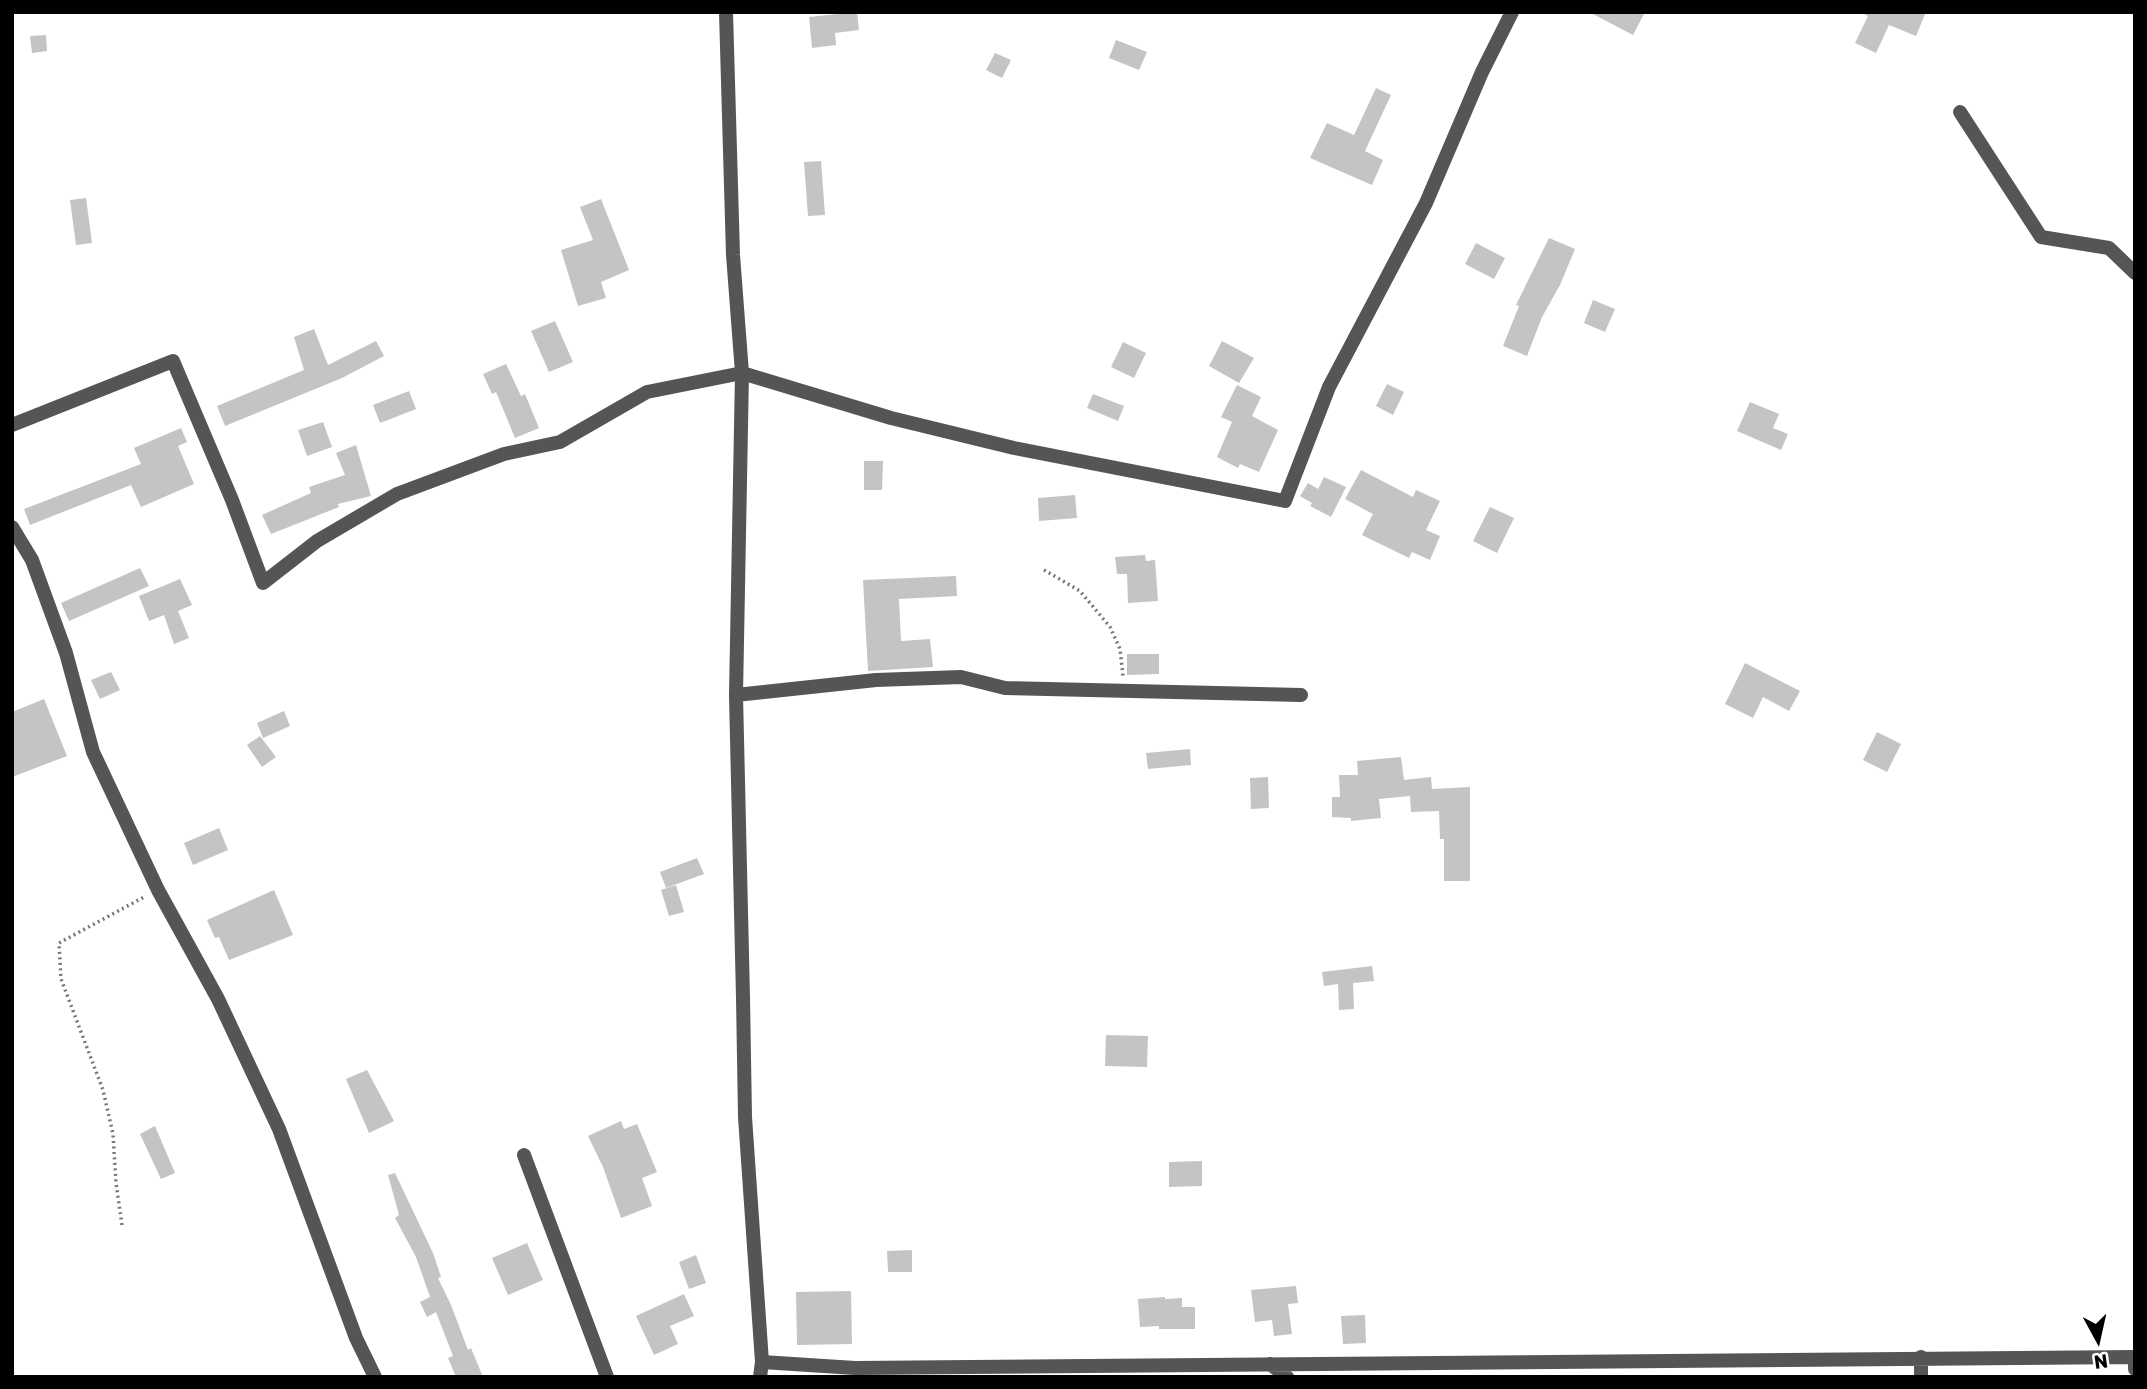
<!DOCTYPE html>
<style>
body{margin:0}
#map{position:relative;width:2147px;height:1389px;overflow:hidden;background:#fff;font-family:Rubik,sans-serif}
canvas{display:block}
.frame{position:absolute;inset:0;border:14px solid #000;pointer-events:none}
.north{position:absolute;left:2063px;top:1305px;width:70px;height:70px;-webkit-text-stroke:5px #fff;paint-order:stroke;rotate:172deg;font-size:19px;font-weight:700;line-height:28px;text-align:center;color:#000}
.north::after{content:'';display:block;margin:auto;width:24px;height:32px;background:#000;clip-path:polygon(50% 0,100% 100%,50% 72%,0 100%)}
</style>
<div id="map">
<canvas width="2147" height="1389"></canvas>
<div class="frame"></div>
<div class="north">N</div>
</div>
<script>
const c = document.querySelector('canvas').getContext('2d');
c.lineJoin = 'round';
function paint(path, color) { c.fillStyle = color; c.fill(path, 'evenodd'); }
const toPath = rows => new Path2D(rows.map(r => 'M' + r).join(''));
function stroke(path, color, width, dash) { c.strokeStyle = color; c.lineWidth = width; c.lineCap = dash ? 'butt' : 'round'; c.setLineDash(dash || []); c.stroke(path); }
const building = toPath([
 [857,12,859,30,835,33,836,45,812,48,809,17],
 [1589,12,1645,12,1633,35],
 [1860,12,1926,12,1916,36,1889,25,1876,53,1855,43,1868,16],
 [46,35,47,51,32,53,30,36],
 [1116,40,1147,52,1139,70,1109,58],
 [995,53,1011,60,1002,78,986,70],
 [1376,88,1391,95,1365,151,1383,160,1372,185,1310,158,1327,123,1354,135],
 [821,161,825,215,808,216,804,162],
 [86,198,92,243,76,245,70,200],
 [601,199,629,270,601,282,606,298,578,306,561,250,593,240,580,207],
 [1549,238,1575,249,1560,285,1542,317,1527,356,1503,346,1519,306,1516,305],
 [1476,243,1505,258,1494,279,1465,264],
 [1593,300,1615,309,1605,332,1584,323],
 [555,321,573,362,549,372,531,331],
 [314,329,328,365,376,341,384,356,342,378,225,426,217,406,304,370,294,337],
 [1222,341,1254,358,1239,383,1209,366],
 [1123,342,1146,353,1134,378,1111,367],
 [506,364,521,396,525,394,539,428,515,438,496,392,492,394,483,374],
 [1387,384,1404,392,1393,415,1376,406],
 [1237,385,1261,397,1252,416,1278,430,1259,472,1240,464,1238,468,1217,457,1232,422,1221,417],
 [409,391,416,409,380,423,373,405],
 [1093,394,1124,406,1118,421,1087,408],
 [1750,402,1779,414,1773,428,1788,434,1781,450,1737,431],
 [323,422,332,447,307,456,298,430],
 [181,428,187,442,178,446,194,484,141,507,131,485,30,525,24,509,141,464,134,448],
 [356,445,371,496,338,504,339,507,271,534,262,515,311,493,309,487,345,475,336,453],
 [864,461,883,461,882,490,864,490],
 [1361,470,1413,497,1416,490,1440,501,1426,530,1440,536,1430,560,1412,552,1409,558,1362,535,1373,514,1345,499],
 [1324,477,1346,487,1331,517,1310,506,1312,503,1300,496,1308,483,1318,489],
 [1075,495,1077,518,1039,521,1038,498],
 [1490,507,1514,518,1497,553,1473,541],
 [1145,555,1146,561,1155,560,1158,601,1128,603,1127,574,1117,574,1115,557],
 [140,568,149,586,69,621,61,603],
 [956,576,957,596,899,599,901,641,930,639,933,667,868,671,863,580],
 [180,579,192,605,178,611,189,638,174,644,164,615,149,621,139,596],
 [1127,654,1159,654,1159,674,1127,675],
 [1745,663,1800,691,1789,711,1763,697,1753,718,1725,704],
 [111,672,120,690,100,699,91,680],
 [44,699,67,756,12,777,12,712],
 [284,711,290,726,263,738,257,723],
 [1877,732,1901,744,1887,772,1863,760],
 [260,736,276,757,262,767,247,745],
 [1190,749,1191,765,1148,769,1146,753],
 [1401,757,1404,780,1431,777,1432,789,1470,787,1470,881,1444,881,1444,839,1440,839,1439,811,1411,812,1410,796,1379,799,1381,818,1351,821,1351,818,1332,817,1332,797,1340,797,1339,775,1358,775,1357,761],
 [1268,777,1269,808,1251,809,1250,778],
 [219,828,228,850,193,865,184,843],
 [697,858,704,874,666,888,660,872],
 [676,885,684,912,669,916,661,890],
 [274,890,293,935,229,960,219,937,215,938,207,920],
 [1372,966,1374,981,1353,983,1354,1009,1339,1010,1338,984,1324,986,1322,972],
 [1106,1035,1148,1036,1147,1067,1105,1066],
 [367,1070,394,1121,369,1133,346,1079],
 [621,1121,624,1129,637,1124,657,1172,642,1178,652,1206,621,1218,603,1167,588,1136],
 [155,1126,175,1173,161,1179,140,1134],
 [1202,1161,1202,1186,1169,1187,1169,1162],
 [395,1173,433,1253,441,1277,438,1278,451,1305,468,1350,471,1348,483,1377,456,1377,448,1358,453,1356,436,1312,427,1317,420,1302,430,1297,416,1257,395,1218,399,1215,388,1175],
 [527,1243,543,1280,508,1295,492,1258],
 [912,1250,912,1272,888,1272,887,1251],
 [696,1255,706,1283,689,1289,679,1262],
 [1296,1286,1298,1303,1288,1304,1292,1334,1274,1336,1272,1320,1255,1322,1251,1290],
 [851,1291,852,1344,797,1345,796,1292],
 [684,1294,694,1316,670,1326,678,1344,654,1355,636,1316],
 [1165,1297,1165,1299,1182,1298,1182,1307,1195,1307,1195,1329,1159,1329,1159,1326,1140,1327,1138,1299],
 [1365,1315,1366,1343,1343,1344,1341,1316]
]);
const path = toPath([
 [1044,570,1080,591,1110,627,1120,649,1123,676],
 [122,1225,116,1183,113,1134,103,1090,61,979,59,943,144,897]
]);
const minor = toPath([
 [726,12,733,255,742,373,736,695,743,998,745,1117,762,1362,760,1377],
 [1960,112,2041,237,2109,248,2135,273],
 [12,425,173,361,232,500,263,583,317,541,397,494,504,454,560,442,647,392,742,373,891,418,1014,448,1285,501,1329,387,1426,203,1482,72,1512,12],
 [12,527,32,560,66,653,93,752,158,890,218,999,279,1129,356,1338,375,1377],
 [736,695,876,680,961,677,1005,688,1301,695],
 [524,1155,607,1377],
 [762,1362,855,1368,2135,1357,2135,1369],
 [1270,1364,1287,1377],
 [1921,1377,1921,1357]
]);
paint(building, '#c4c4c4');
stroke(path, '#777', 3.5, [2, 3.5]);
stroke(minor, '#555', 14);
</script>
